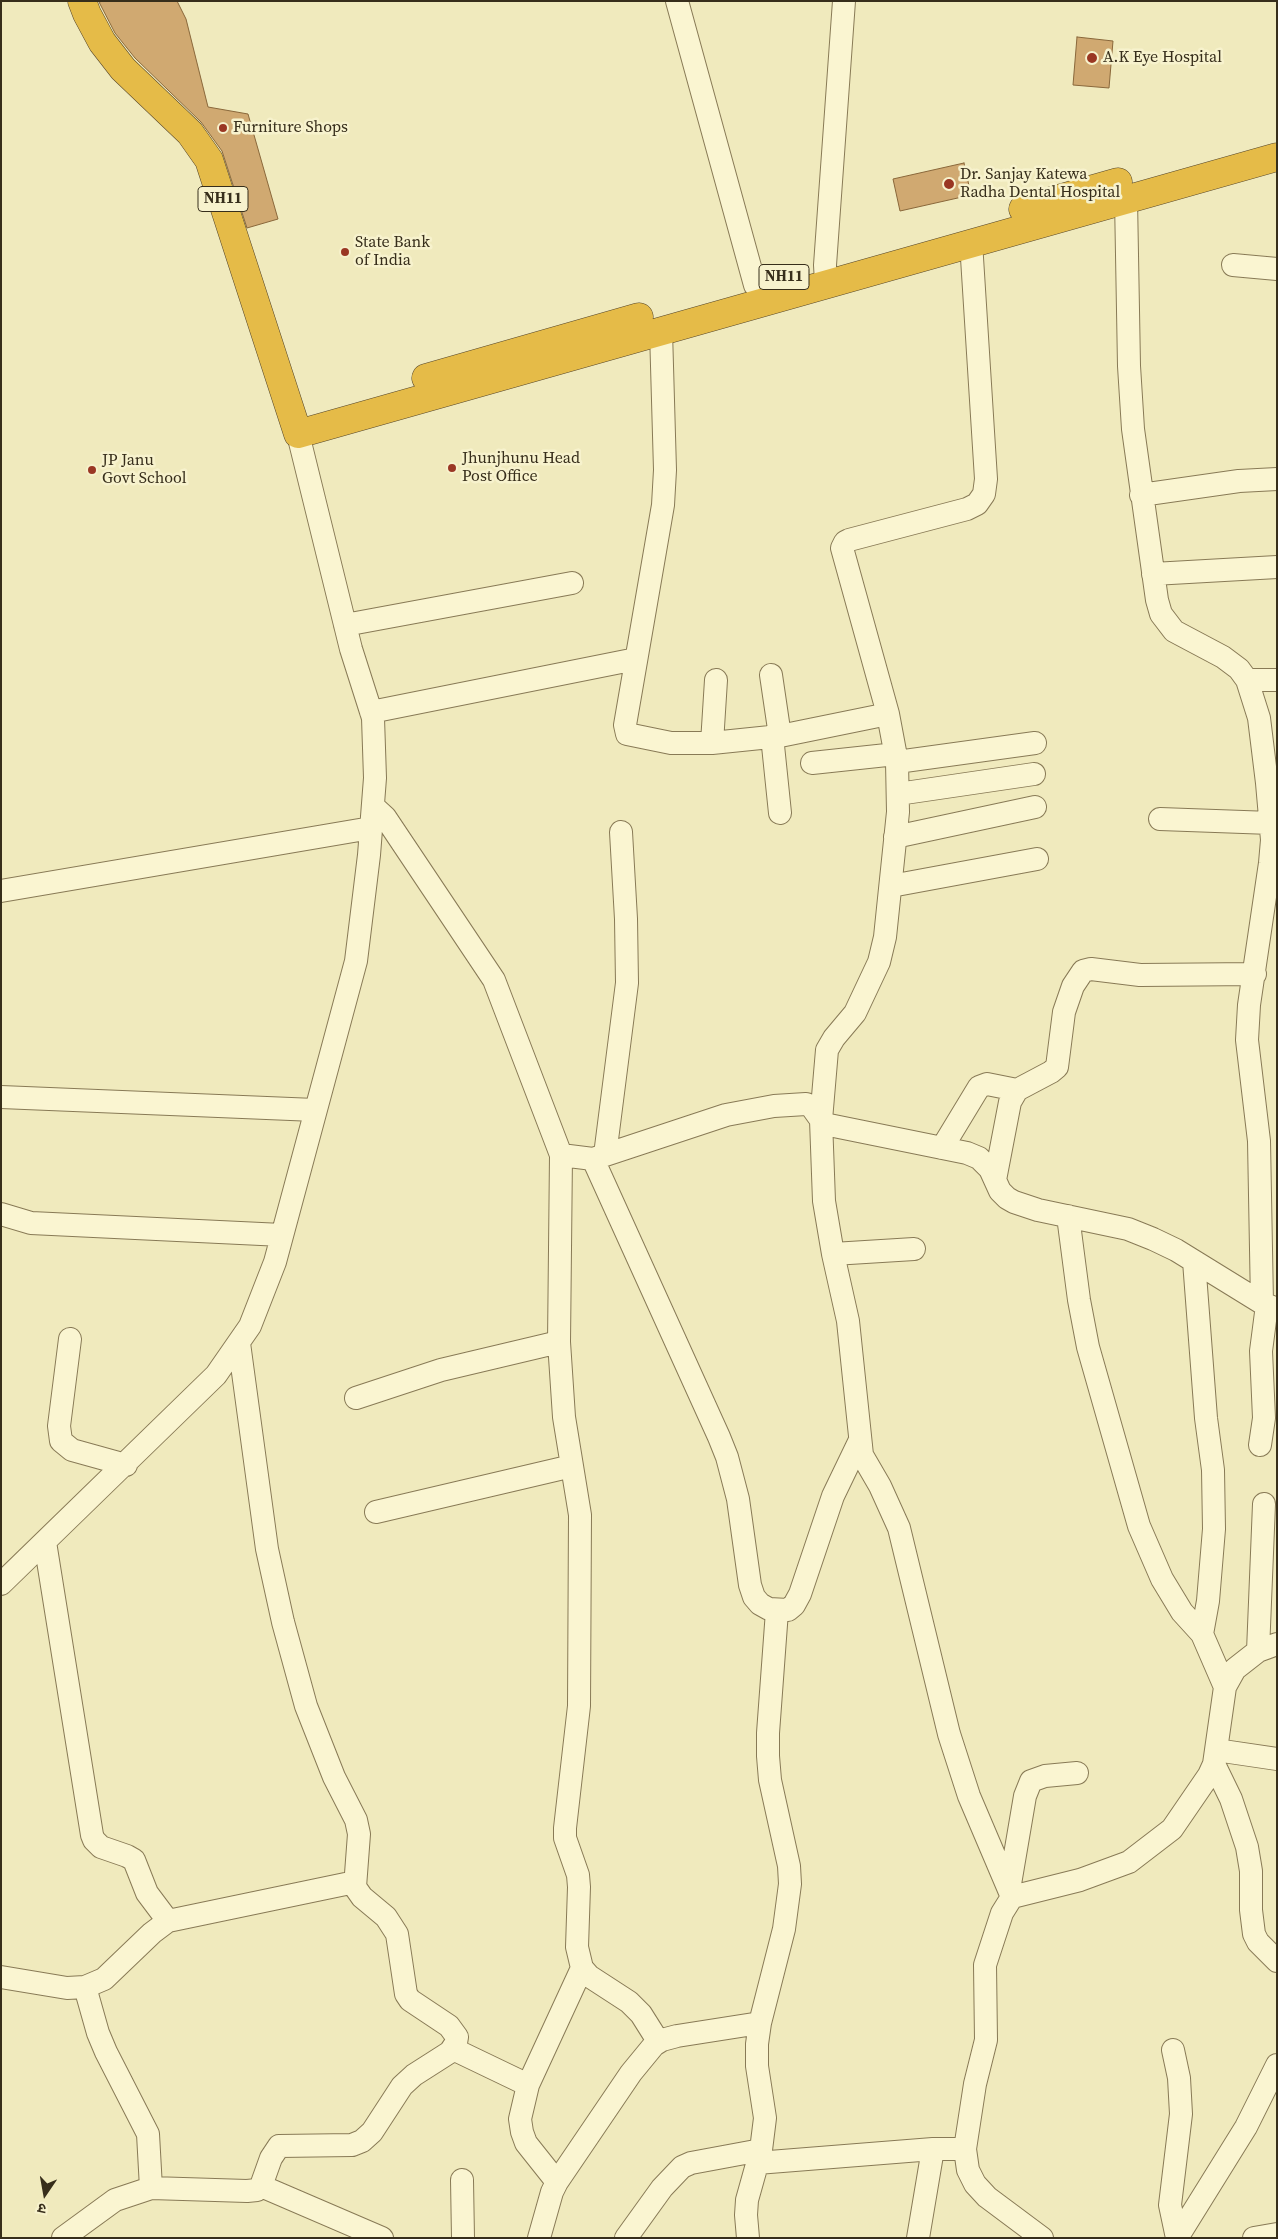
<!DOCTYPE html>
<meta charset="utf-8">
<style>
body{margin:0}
#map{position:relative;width:1278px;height:2239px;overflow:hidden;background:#f0eabd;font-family:"Source Serif 4","Noto Sans Devanagari",serif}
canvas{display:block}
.frame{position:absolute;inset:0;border:2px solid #372e1b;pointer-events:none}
.north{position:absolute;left:20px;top:2169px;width:50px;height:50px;-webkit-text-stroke:4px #f7f2cd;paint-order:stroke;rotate:192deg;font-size:14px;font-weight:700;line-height:20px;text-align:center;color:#372e1b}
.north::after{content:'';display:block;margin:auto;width:18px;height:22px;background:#372e1b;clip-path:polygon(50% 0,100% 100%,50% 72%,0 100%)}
</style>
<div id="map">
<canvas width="1278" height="2239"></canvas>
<div class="frame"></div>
<div class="north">उ</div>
</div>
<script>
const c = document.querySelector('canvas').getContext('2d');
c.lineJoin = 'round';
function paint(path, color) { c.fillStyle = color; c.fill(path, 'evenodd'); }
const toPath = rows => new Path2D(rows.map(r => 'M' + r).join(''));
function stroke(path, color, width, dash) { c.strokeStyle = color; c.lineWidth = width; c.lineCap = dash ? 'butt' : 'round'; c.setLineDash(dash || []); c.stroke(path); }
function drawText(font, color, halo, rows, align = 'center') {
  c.font = font + ' "Source Serif 4",serif'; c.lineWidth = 5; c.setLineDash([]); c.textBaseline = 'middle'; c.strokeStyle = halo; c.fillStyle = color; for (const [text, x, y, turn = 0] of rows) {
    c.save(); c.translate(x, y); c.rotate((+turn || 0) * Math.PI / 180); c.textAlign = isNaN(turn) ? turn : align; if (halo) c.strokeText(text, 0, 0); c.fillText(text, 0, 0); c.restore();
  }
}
const building = toPath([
 [104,1,177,1,186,19,208,107,248,114,278,219,247,228,222,151,201,122,135,58,115,33,99,2,104,1],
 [1077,37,1113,41,1109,88,1073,85,1077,37],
 [964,163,971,195,900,211,893,179,964,163]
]);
const minor = toPath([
 [677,1,755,285],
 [1126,199,1129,366,1133,429,1157,600,1161,614,1174,631,1223,657,1239,669,1247,680,1259,718,1267,783,1272,840,1270,863,1249,1005,1247,1040,1259,1141,1262,1303],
 [971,242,986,479,984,494,977,504,967,509,849,540,845,542,842,548,888,714,897,762,898,812,885,937,879,962,855,1013,834,1038,827,1050,821,1120,824,1201,833,1254,848,1321,862,1455,880,1486,899,1528,949,1734,969,1796,1012,1897],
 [1233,265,1277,269],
 [826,283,825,265,844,1],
 [661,331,665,470,663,505,625,725,627,734,671,743,712,743,780,736,888,714],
 [1141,495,1239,481,1277,479],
 [1153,574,1277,567],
 [345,625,572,583],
 [771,675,780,736],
 [1247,680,1277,680],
 [371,712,636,659],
 [772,736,780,813],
 [712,743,716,680],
 [897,762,1035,743],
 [812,763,896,754],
 [898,794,1034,774],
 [373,806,385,817,494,980,561,1155,593,1159,726,1115,774,1106,806,1104,811,1106,821,1120,829,1125,967,1153,979,1158,990,1169,1000,1191,1007,1198,1014,1202,1038,1210,1128,1229,1153,1239,1176,1250,1262,1303,1277,1309],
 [1160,819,1271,823],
 [895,837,1035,807],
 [891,886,1037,859],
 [1,891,371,828],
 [1,1097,315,1110],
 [942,1148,979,1087,987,1084,1017,1090],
 [561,1155,559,1342,564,1417,580,1515,579,1706,565,1828,565,1838,578,1875,579,1887,577,1947,582,1968,589,1976,629,2002,641,2014,658,2041],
 [605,1155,627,983,626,919,621,832],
 [593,1159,719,1437,727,1457,738,1499,750,1585,754,1597,760,1604,769,1609,788,1610,794,1605,800,1594,833,1496,859,1442],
 [995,1180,1010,1102,1017,1090,1051,1072,1057,1067,1064,1012,1073,986,1083,971,1091,969,1140,975,1255,974],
 [1,1214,31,1223,282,1235],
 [1068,1216,1079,1300,1088,1347,1139,1526,1162,1579,1182,1612,1202,1634,1225,1687],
 [833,1254,914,1249],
 [1194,1261,1206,1418,1213,1470,1214,1529,1208,1601,1202,1634],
 [70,1339,59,1426,61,1441,72,1450,126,1465],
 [356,1398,441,1370,559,1342],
 [1260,1445,1264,1418,1261,1351,1267,1305],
 [376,1512,572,1466],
 [45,1542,92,1835,94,1840,101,1847,127,1856,134,1860,147,1893,168,1921],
 [1,1584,216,1375,250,1326,275,1262,356,961,369,855,375,778,373,718,351,649,298,434],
 [1258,1651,1264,1504],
 [1216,1750,1277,1759],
 [1214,1764,1231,1799,1247,1847,1251,1871,1251,1910,1254,1934,1258,1942,1277,1961],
 [1009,1890,1025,1796,1031,1781,1045,1776,1077,1773],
 [1,1977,67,1988,85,1987,104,1979,152,1933,168,1921,355,1882],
 [85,1987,98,2033,106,2052,148,2134,151,2188],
 [453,2049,528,2085],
 [1173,2050,1179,2078,1181,2114,1170,2205,1177,2238],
 [757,2163,933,2149,965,2149],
 [462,2180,463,2238],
 [557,2182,526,2143,522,2132,520,2119,528,2085,582,1968],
 [261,2186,382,2238],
 [63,2238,115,2200,151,2188,247,2191,257,2190,261,2186,271,2158,279,2146,352,2145,362,2141,372,2132,402,2086,414,2075,450,2052,456,2043,457,2037,449,2026,410,2000,406,1994,397,1934,386,1917,362,1897,355,1887,359,1834,356,1820,334,1777,306,1706,283,1622,267,1549,239,1343],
 [539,2238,552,2192,557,2182,631,2073,654,2045,662,2040,677,2036,760,2023],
 [626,2238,662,2188,682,2167,691,2163,761,2150],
 [748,2238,746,2215,747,2200,761,2150,765,2118,757,2066,757,2044,760,2023,784,1929,790,1884,789,1866,770,1780,768,1756,768,1733,777,1611],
 [918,2238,933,2149],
 [1042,2238,987,2197,975,2184,968,2170,965,2149,975,2084,986,2040,985,1965,1002,1913,1012,1897,1080,1880,1129,1862,1172,1829,1209,1775,1214,1764,1225,1687,1235,1669,1258,1651,1277,1644],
 [1177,2238,1246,2127,1277,2065],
 [1254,2238,1277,2234]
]);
const highway = toPath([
 [82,1,87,14,102,42,123,69,190,133,209,160,298,434,1277,157],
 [1023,209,1118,182],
 [426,378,639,317]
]);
const markers = [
 [1092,58,6,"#9a3723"],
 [223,128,5,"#9a3723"],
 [949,184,6,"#9a3723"],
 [345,252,5,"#9a3723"],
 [452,468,5,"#9a3723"],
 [92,470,5,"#9a3723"]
];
const shields = [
 [223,199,50],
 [784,277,50]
];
const shieldNames = [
 ["NH11",223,199],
 ["NH11",784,277]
];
const poiNames = [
 ["A.K Eye Hospital",1103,58],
 ["Furniture Shops",233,128],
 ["Dr. Sanjay Katewa",960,175],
 ["Radha Dental Hospital",960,193],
 ["State Bank",355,243],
 ["of India",355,261],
 ["Jhunjhunu Head",462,459],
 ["Post Office",462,477],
 ["JP Janu",102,461],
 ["Govt School",102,479]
];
paint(building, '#d0a971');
stroke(building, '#89673a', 1);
stroke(minor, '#887a56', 24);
stroke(highway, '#56462a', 29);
stroke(minor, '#faf5d1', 22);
stroke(highway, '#e5bb48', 28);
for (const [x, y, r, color] of markers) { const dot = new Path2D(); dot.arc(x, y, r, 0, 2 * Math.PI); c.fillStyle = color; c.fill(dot); stroke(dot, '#f7f2cd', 2); }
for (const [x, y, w] of shields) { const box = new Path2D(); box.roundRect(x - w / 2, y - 12.5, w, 25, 4); c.fillStyle = '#f7f2cd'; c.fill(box); stroke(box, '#372e1b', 1); }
drawText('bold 15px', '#372e1b', null, shieldNames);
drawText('16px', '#372e1b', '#f7f2cd', poiNames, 'left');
</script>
